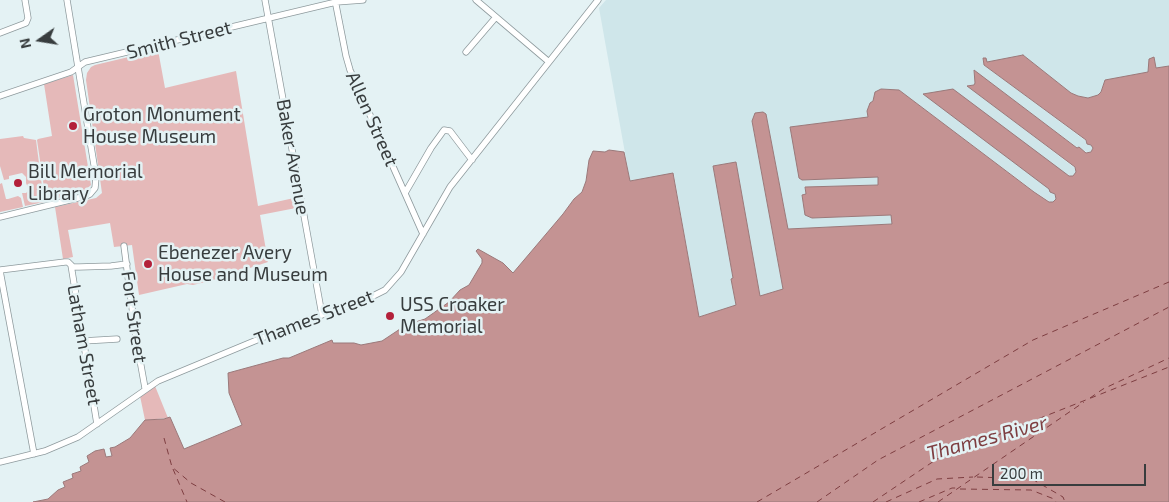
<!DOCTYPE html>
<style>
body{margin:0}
#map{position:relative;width:1169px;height:502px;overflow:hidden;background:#e4f2f4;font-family:"Exo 2",sans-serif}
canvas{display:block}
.north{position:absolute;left:15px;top:15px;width:50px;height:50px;-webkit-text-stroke:4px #e4f2f4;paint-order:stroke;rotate:257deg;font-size:14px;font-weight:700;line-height:20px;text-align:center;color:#383d3e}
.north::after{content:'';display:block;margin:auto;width:18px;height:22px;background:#383d3e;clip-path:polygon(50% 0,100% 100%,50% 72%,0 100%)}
.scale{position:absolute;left:992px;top:464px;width:154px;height:22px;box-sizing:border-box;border:2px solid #383d3e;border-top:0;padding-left:6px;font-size:15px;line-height:18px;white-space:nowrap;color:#383d3e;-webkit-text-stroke:4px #e4f2f4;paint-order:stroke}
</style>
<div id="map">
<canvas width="1169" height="502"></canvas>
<div class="north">N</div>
<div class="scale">200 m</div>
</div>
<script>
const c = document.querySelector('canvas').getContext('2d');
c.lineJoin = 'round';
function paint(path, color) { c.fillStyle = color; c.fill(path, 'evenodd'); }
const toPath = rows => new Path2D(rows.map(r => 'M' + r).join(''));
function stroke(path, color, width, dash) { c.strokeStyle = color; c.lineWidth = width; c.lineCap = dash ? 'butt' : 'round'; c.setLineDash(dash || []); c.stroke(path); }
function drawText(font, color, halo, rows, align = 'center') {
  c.font = font + ' "Exo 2",sans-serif'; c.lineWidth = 5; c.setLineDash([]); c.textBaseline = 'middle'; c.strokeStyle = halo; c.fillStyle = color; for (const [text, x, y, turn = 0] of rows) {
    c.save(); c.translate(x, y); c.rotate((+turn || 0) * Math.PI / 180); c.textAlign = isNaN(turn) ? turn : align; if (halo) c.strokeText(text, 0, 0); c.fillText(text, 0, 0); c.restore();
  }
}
const built = toPath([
 [606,0,1169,0,1169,66,1156,68,1153,57,1149,59,1149,72,1105,80,1101,92,1098,95,1088,98,1078,96,1071,93,1023,55,987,63,983,59,984,65,1086,141,1087,144,1092,146,1092,150,1089,153,1079,148,1078,148,974,71,976,83,974,85,968,86,1076,169,1075,175,1071,176,1067,174,1049,189,1056,196,1055,201,1052,203,1035,192,899,90,881,89,872,102,868,117,790,127,803,180,878,176,879,185,805,187,806,194,802,195,806,215,813,218,892,215,892,224,788,229,766,114,752,122,783,289,760,297,736,162,713,166,733,278,731,279,736,305,699,317,674,174,630,181,599,8]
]);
const green = toPath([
 [158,50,165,88,236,71,258,206,294,198,296,208,260,215,268,262,213,280,193,285,187,284,139,295,132,245,114,247,110,223,68,230,73,257,63,259,55,207,96,198,102,193,86,80,87,73,91,67,95,65],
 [73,75,91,185,83,192,46,201,37,140,38,139,52,136,44,84],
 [23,136,24,138,36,140,44,202,25,206,22,193,26,193,29,190,26,183,26,177,22,173,9,176,9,179,4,180,0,166,0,139],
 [2,183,6,199,8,199,18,196,21,198,23,207,0,212,0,184],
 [155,386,168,418,145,420,140,396]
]);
const water = toPath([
 [1023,55,1071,93,1078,96,1088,98,1098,95,1101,92,1105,80,1148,72,1149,59,1154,57,1156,68,1169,66,1169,502,33,502,48,499,58,490,65,487,63,482,73,478,72,474,81,471,80,467,89,462,87,456,95,451,104,449,106,457,112,456,110,448,115,447,130,438,145,420,164,419,170,417,184,449,242,425,229,393,228,373,283,358,289,358,332,340,333,343,354,343,361,345,382,341,406,325,425,319,449,302,460,290,469,285,482,263,482,259,476,251,478,249,503,263,513,273,563,214,574,199,582,192,586,181,589,160,593,151,605,152,609,150,624,152,630,181,673,173,699,317,736,305,731,279,733,278,713,166,736,162,760,296,783,289,752,121,755,113,763,112,766,114,788,229,892,224,891,215,812,218,805,215,802,195,806,194,805,187,878,185,878,177,802,180,799,178,790,127,868,117,867,111,870,103,873,101,875,92,881,89,899,90,1034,192,1049,202,1053,202,1056,199,1055,194,1050,192,1049,189,923,94,953,89,1069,176,1073,176,1076,172,1075,167,967,86,974,85,975,83,974,70,1077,148,1079,147,1086,153,1091,152,1093,148,1091,145,1087,144,1086,140,984,65,983,58,986,58,987,62,1023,55]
]);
const ferry = toPath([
 [1090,398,1103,389,1169,358],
 [164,438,172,467,191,483,225,502],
 [173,469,187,502],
 [977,477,1032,479,1063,497,1065,502],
 [960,489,1031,490,1054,499,1056,502],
 [757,502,1033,340,1169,282],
 [817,502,878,460,1169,307],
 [873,502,937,459,1169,367],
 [886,502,937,479,973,477],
 [919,502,952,488,956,488],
 [938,502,1084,402]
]);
const minor = toPath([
 [265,0,322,315],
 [335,0,346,56,350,70,423,234],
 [476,0,549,62],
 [0,33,26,23,28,18,25,0],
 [466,52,496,17],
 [0,96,71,72,85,62,336,2,363,0],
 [405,193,431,148,444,130,450,131,472,160],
 [0,217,86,196,90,194,95,188,96,177,67,0],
 [124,246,136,338,145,388],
 [71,265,97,424],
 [0,270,65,262,68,262,73,267,79,267,111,266,127,264],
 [0,271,34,454],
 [83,341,117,339],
 [0,462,45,451,78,437,158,381,281,330,371,297,385,290,401,272,450,187,598,0]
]);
const markers = [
 [73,126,5,"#b3213a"],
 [18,183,5,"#b3213a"],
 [148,264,5,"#b3213a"],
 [390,316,5,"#b3213a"]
];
const streetNames = [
 ["Smith Street",179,40,-14],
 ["Allen Street",372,119,66],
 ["Baker Avenue",293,157,80],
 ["Fort Street",134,317,82],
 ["Thames Street",314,318,-21],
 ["Latham Street",84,345,80]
];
const poiNames = [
 ["Groton Monument",83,115],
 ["House Museum",83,137],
 ["Bill Memorial",28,172],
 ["Library",28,194],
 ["Ebenezer Avery",158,253],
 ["House and Museum",158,275],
 ["USS Croaker",400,305],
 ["Memorial",400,327]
];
const waterNames = [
 ["Thames River",987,438,-15]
];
paint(built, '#cfe6ea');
paint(green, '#e5b9b9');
paint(water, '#c49393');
stroke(water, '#9a797a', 1);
stroke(ferry, '#7e3e41', 1, [6, 5]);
stroke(minor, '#8e9a9d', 7);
stroke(minor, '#fff', 5.5);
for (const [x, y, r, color] of markers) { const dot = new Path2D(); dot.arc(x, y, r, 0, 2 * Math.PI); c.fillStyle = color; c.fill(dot); stroke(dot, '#e4f2f4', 2); }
drawText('19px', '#383d3e', '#e4f2f4', streetNames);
drawText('19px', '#383d3e', '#e4f2f4', poiNames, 'left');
drawText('italic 20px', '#7e3e41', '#e4f2f4', waterNames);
</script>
